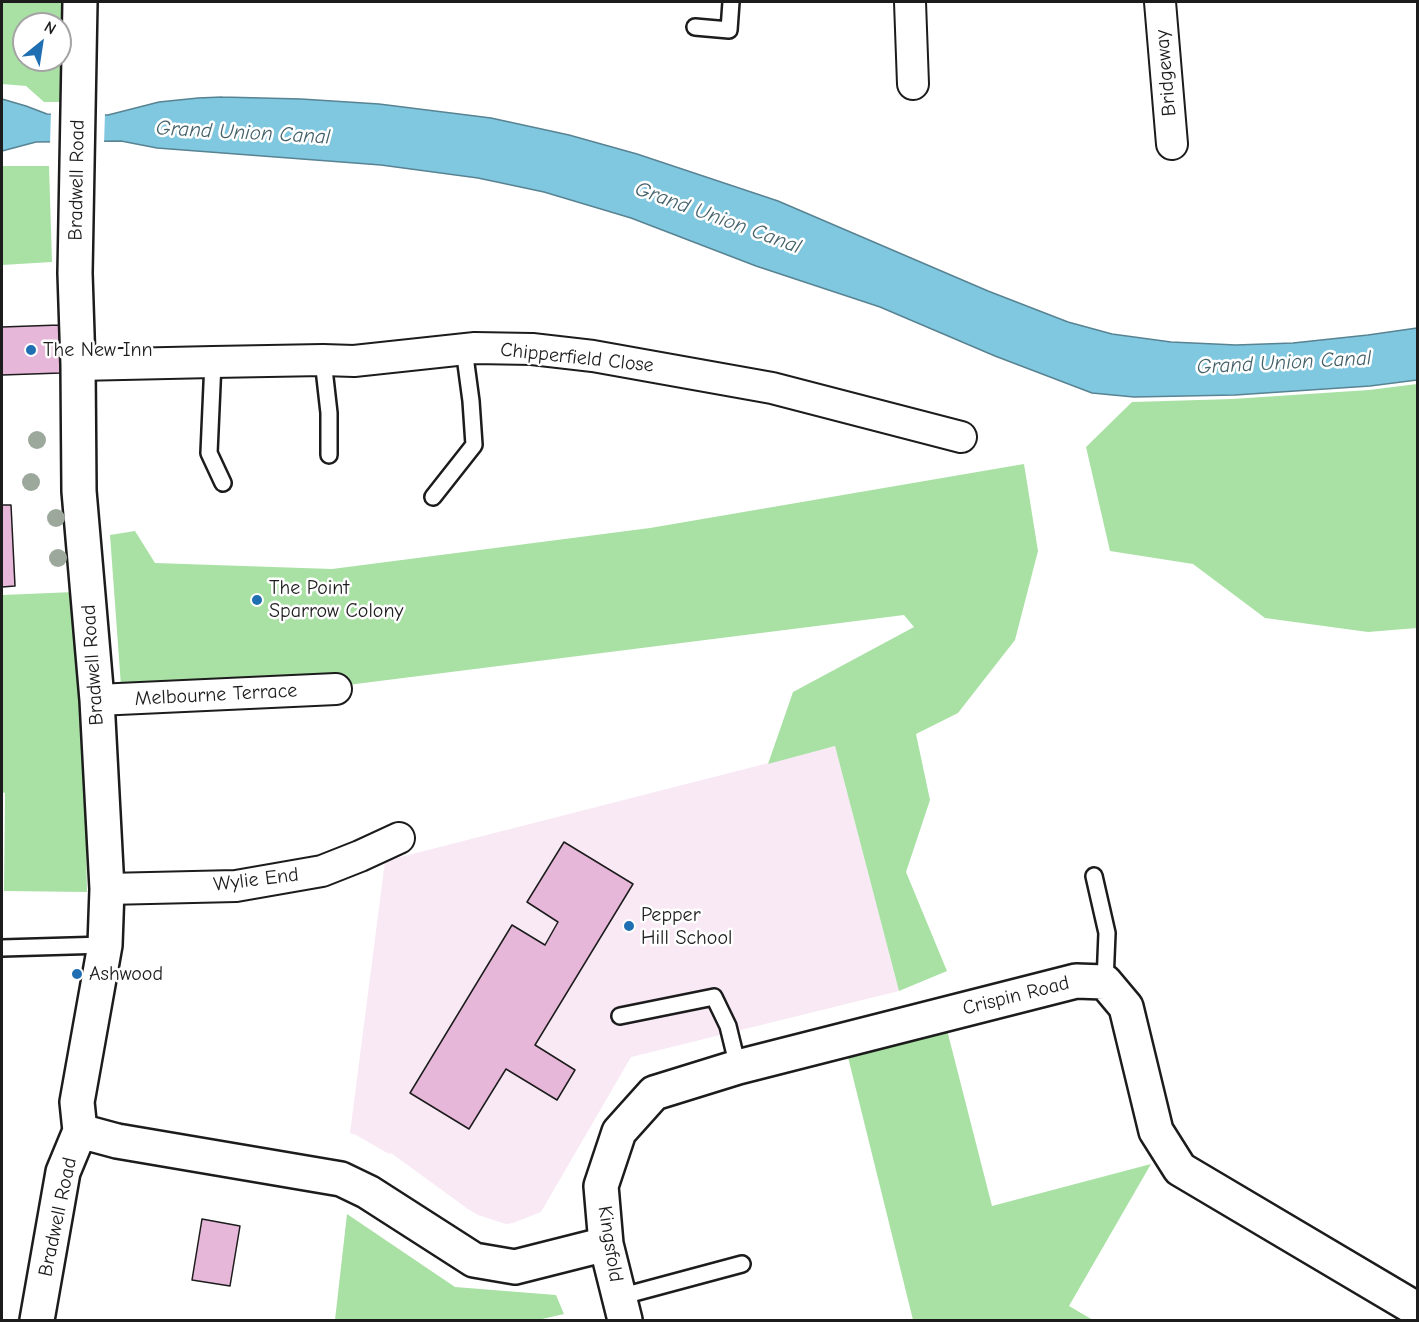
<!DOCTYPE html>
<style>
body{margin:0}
#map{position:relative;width:1419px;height:1322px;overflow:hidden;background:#fff;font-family:"Comic Neue",sans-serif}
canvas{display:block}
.frame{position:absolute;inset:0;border:3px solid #1c1c1c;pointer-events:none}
.north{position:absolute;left:12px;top:12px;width:60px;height:60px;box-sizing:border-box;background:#fff;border:2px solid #a4a4a4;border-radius:50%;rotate:30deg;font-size:16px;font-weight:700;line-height:24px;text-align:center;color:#1c1c1c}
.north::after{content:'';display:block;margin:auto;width:21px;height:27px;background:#1f6fb2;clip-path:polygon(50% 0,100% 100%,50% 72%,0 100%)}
</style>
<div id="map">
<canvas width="1419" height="1322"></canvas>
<div class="frame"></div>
<div class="north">N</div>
</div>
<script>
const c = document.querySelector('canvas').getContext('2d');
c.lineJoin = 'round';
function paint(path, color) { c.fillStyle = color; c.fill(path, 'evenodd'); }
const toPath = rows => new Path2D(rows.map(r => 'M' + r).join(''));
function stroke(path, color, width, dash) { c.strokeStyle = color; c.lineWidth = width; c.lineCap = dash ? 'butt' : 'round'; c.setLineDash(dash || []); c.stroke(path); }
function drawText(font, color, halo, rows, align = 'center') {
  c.font = font + ' "Comic Neue",sans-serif'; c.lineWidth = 5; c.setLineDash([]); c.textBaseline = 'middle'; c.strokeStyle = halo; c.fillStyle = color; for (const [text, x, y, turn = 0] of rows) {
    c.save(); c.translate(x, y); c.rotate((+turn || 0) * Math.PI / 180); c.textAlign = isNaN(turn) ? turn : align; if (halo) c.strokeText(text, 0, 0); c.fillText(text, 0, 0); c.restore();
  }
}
const built = toPath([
 [835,746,899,991,631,1057,541,1212,513,1223,506,1224,478,1215,468,1209,391,1153,389,1154,356,1135,350,1133,385,861]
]);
const green = toPath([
 [2,2,68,2,66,102,44,102,26,86,2,84],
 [24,24,60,24,60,60,24,60],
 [2,166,49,166,52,262,2,265],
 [1417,384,1417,628,1368,632,1265,618,1193,564,1110,551,1086,447,1132,402,1232,399,1369,390],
 [1024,464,1038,551,1015,640,958,713,916,734,930,800,906,872,947,971,899,991,835,746,768,764,793,692,914,627,904,615,292,692,121,686,110,535,135,531,155,563,332,569,650,528],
 [74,592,85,784,87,892,4,891,5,793,2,792,2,595],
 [947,1030,992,1206,1151,1164,1069,1306,1093,1320,913,1320,847,1053],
 [347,1214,455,1287,556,1295,564,1314,538,1320,335,1320]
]);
const water = toPath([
 [222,97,301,99,379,104,491,118,569,135,637,154,778,201,988,291,1068,322,1112,334,1171,342,1236,345,1293,343,1368,335,1417,328,1417,380,1370,386,1235,395,1134,397,1092,393,995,356,880,307,756,266,631,218,544,192,478,178,381,165,157,148,121,141,36,142,2,151,2,99,26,106,47,114,108,115,159,102,198,98,222,97]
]);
const pier = toPath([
 [51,111,105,112,104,144,50,145]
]);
const building = toPath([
 [59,325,61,373,2,375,2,327,59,325],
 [2,505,11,505,15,586,2,587,2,505],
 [564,842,633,884,535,1045,575,1070,557,1100,506,1069,469,1129,410,1093,512,925,545,945,558,922,527,902,564,842],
 [202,1219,240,1226,230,1286,192,1280,202,1219]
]);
const service = toPath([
 [695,27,729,30,731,2],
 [323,360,329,413,329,455],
 [213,362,209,453,223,483],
 [433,497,474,445,471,401,464,349],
 [1094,876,1107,933,1105,982],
 [2,948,105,945],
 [620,1016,714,997,728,1026,738,1067],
 [619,1297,742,1264]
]);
const minor = toPath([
 [910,2,913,84],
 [1160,2,1172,144],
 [78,365,213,362,323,360,354,361,475,348,532,349,593,356,772,388,961,437],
 [97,700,336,689],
 [107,889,236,886,322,871,360,856,399,838]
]);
const tertiary = toPath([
 [80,1131,117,1141,341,1179,368,1192,474,1260,515,1267,606,1244],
 [37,1320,63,1172,80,1131,77,1102,105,945,107,889,97,700,79,491,78,365,75,273,80,2],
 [625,1320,606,1244,601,1186,619,1132,654,1093,738,1067,1076,981,1105,982,1126,1007,1156,1131,1180,1169,1418,1310]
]);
const trees = [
 [37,440],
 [31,482],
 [56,518],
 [58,558]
];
const markers = [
 [31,350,6,"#1f6fb2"],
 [257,600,6,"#1f6fb2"],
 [629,926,6,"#1f6fb2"],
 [77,974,6,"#1f6fb2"]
];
const streetNames = [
 ["Bridgeway",1166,73,-95],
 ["Bradwell Road",77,180,-89],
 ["Chipperfield Close",577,358,6],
 ["Bradwell Road",93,665,-94],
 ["Melbourne Terrace",216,695,-3],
 ["Wylie End",256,880,-7],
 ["Crispin Road",1016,996,-14],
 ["Bradwell Road",58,1217,-78],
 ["Kingsfold",610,1244,81]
];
const poiNames = [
 ["The New Inn",43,350],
 ["The Point",269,588],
 ["Sparrow Colony",269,611],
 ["Pepper",641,915],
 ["Hill School",641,938],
 ["Ashwood",89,974]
];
const waterNames = [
 ["Grand Union Canal",243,133,3],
 ["Grand Union Canal",718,218,20],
 ["Grand Union Canal",1284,363,-3]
];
paint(built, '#f8e9f4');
paint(green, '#a9e1a5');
paint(water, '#80c8e0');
stroke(water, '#588392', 1.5);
paint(pier, '#fff');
paint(building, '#e6b7d9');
stroke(building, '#1c1c1c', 1.5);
stroke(service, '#1c1c1c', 20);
stroke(minor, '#1c1c1c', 34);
stroke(tertiary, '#1c1c1c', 38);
stroke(service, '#fff', 15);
stroke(minor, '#fff', 30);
stroke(tertiary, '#fff', 33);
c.fillStyle = '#9da89d';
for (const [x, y] of trees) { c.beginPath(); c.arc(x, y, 9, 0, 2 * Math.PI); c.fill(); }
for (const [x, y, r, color] of markers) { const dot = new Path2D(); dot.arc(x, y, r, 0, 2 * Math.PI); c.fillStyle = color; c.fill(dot); stroke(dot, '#fff', 2); }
drawText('20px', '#1c1c1c', '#fff', streetNames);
drawText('20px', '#1c1c1c', '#fff', poiNames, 'left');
drawText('italic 21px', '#44616a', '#fff', waterNames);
</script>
